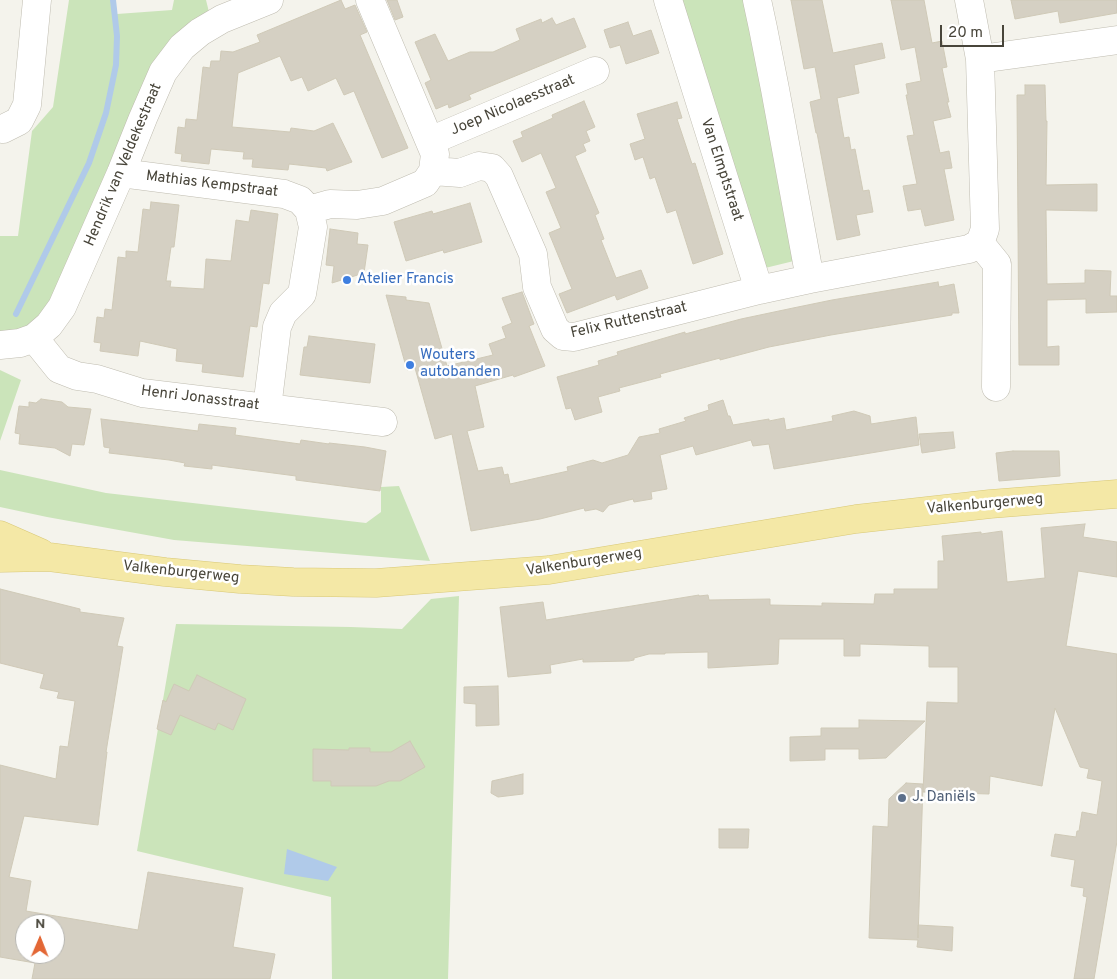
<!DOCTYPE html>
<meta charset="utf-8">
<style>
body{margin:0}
#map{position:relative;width:1117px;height:979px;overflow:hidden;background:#f4f3ec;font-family:Overpass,sans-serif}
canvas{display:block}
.north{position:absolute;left:15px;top:914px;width:50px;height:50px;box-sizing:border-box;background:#fff;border:1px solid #b6b5b0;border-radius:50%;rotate:1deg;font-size:14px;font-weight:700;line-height:20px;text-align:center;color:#48453a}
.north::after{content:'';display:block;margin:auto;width:18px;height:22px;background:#e36735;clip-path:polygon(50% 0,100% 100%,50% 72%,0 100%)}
.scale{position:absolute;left:940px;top:25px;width:64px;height:22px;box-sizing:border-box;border:2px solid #48453a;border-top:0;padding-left:6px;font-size:15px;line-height:18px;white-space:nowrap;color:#48453a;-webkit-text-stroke:4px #fff;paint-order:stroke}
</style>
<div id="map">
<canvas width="1117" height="979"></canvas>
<div class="north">N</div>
<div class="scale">20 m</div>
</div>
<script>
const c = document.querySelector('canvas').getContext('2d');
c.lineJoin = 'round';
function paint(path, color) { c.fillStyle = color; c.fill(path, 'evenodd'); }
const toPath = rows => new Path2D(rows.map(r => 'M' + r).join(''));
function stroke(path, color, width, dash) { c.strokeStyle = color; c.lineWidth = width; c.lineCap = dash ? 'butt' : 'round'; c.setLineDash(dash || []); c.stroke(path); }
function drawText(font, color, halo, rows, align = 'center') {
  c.font = font + ' Overpass,sans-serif'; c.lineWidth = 5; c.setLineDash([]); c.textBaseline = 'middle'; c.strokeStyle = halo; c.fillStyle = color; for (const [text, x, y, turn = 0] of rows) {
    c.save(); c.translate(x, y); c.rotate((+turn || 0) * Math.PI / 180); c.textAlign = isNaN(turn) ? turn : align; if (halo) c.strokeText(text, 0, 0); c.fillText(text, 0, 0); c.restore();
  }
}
const green = toPath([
 [69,0,115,0,117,14,172,10,174,0,206,0,209,12,68,283,37,326,0,334,0,236,18,236,32,131,53,107],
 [681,0,749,0,798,260,761,269],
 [0,370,21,380,0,441],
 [0,470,106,493,366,523,381,512,381,487,399,486,430,561,174,540,47,517,0,507],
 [459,596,448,979,332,979,331,897,137,851,176,624,351,627,402,629,431,599]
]);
const water = toPath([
 [287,849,337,867,328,881,284,874]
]);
const stream = toPath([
 [16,314,89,163,106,113,116,65,117,36,113,0]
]);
const building = toPath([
 [341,0,345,9,355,5,367,32,360,35,408,148,382,158,354,91,344,95,336,78,308,91,302,77,291,81,280,56,238,73,232,127,290,132,291,128,314,131,333,123,352,162,327,171,326,168,289,164,288,170,252,167,253,159,243,159,244,152,211,149,209,164,181,161,182,154,175,153,178,127,185,128,186,119,197,120,203,67,210,68,211,61,220,61,221,51,233,52,260,42,257,35,341,0],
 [387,0,397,0,403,17,395,20,387,0],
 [791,0,822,0,833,53,882,43,885,58,854,65,859,93,837,98,844,138,849,137,851,150,855,149,863,191,869,190,873,212,856,215,860,235,837,240,817,133,816,133,810,102,821,99,815,67,804,69,791,0],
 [891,0,924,0,932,43,942,41,947,67,942,68,949,102,947,102,951,117,933,121,940,153,949,151,952,168,944,169,954,220,925,226,921,209,908,211,903,186,917,184,907,136,914,135,906,95,908,95,906,84,921,81,915,47,901,50,891,0],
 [1011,0,1117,0,1117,13,1060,23,1058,11,1015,19,1011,0],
 [552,18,556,25,574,18,586,47,469,95,471,99,449,108,448,104,436,109,425,83,431,80,415,42,435,34,448,61,470,52,493,52,520,40,516,29,541,19,542,23,552,18],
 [628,22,633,36,651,30,659,53,626,64,620,45,610,48,604,30,628,22],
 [1025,85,1045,85,1046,121,1047,121,1046,185,1097,184,1097,211,1046,210,1047,284,1085,283,1085,270,1111,271,1110,296,1117,296,1117,312,1086,313,1086,299,1047,300,1047,347,1059,346,1059,365,1019,365,1017,95,1025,95,1025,85],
 [584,101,595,127,586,131,590,141,583,144,586,151,575,156,599,213,595,215,604,239,601,240,616,278,641,270,648,288,617,300,615,295,567,313,559,294,572,289,549,233,561,228,546,192,556,188,541,153,522,162,513,141,523,137,521,132,553,118,552,115,584,101],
 [677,102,682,118,677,119,692,164,695,163,723,254,693,264,676,210,667,213,655,177,650,179,643,157,635,160,630,144,645,139,637,114,677,102],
 [151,202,179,205,174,247,171,247,166,281,171,281,170,287,204,289,206,259,231,261,236,220,249,222,251,210,278,214,269,284,263,283,257,327,250,326,243,377,202,372,203,364,176,361,177,349,140,341,138,356,100,351,101,343,94,342,97,317,104,318,105,309,112,310,118,257,126,258,126,251,138,252,143,209,150,210,151,202],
 [470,203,482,242,444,253,443,250,406,261,394,222,432,211,433,214,470,203],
 [330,229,358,233,357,244,368,245,364,273,332,283,334,266,326,265,330,229],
 [938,282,939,287,954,284,959,313,952,313,952,315,831,335,769,347,720,360,720,358,660,374,661,377,619,388,620,391,598,397,602,412,575,420,571,408,566,409,557,377,599,365,598,361,618,355,617,352,685,332,685,334,741,319,793,308,832,300,938,282],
 [522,292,534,324,529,326,545,366,514,377,513,375,475,386,484,427,467,431,478,471,502,467,504,475,508,474,510,484,568,471,567,467,593,460,602,463,628,455,639,437,660,433,659,429,686,421,684,418,709,410,708,405,723,400,728,416,730,416,733,425,769,419,769,421,784,418,786,430,833,421,832,416,854,411,870,416,871,424,916,417,919,445,774,469,769,444,753,446,751,440,696,455,693,446,660,455,667,489,651,492,652,499,634,502,633,499,609,505,603,512,596,509,585,511,584,508,540,519,471,531,452,434,435,439,415,368,407,370,386,295,406,297,406,300,429,303,447,366,493,355,489,344,506,338,502,327,512,323,502,298,522,292],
 [309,336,375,344,370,383,300,375,304,347,307,347,309,336],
 [41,399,62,402,68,407,91,409,84,445,72,444,70,456,55,448,19,444,20,434,15,433,19,406,29,407,29,402,36,403,41,399],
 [101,419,198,431,199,424,236,428,235,435,300,444,301,440,329,444,329,443,365,447,386,451,380,491,296,480,296,476,212,465,212,469,184,466,185,463,169,460,109,453,110,448,104,447,101,419],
 [953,432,955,448,922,453,919,434,953,432],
 [1013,451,1059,451,1060,476,999,481,996,453,1013,451],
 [1085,524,1083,537,1117,542,1117,577,1078,571,1066,646,1117,654,1117,841,1094,979,1074,979,1087,897,1083,896,1084,888,1071,886,1075,860,1051,856,1055,834,1076,837,1077,831,1079,831,1082,812,1097,815,1102,781,1087,778,1089,769,1080,767,1055,708,1042,786,990,776,989,794,923,792,927,702,958,703,958,667,929,667,929,646,860,644,860,656,844,656,844,639,779,639,778,664,708,668,708,652,665,653,665,654,649,654,634,658,634,660,629,661,583,662,583,659,550,665,551,673,508,677,500,607,543,602,546,620,699,595,699,596,708,595,709,600,770,599,770,605,822,606,822,603,874,604,875,594,894,594,894,589,938,589,938,561,944,561,942,536,981,532,981,534,1002,531,1007,582,1045,578,1041,528,1085,524],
 [0,589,80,609,80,612,124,618,117,646,123,647,106,752,107,752,98,825,24,816,9,877,31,881,26,911,138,930,148,872,243,888,233,947,275,954,270,979,32,979,35,963,0,957,0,765,56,779,60,746,68,747,75,701,57,698,59,692,40,688,44,674,0,663,0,589],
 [25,924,55,924,55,954,25,954,25,924],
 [197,675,246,699,233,730,218,723,215,730,180,715,171,735,157,729,163,700,166,702,174,684,189,691,197,675],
 [498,686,499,725,476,726,476,704,464,703,464,687,498,686],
 [859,720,925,721,886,758,859,759,859,749,825,749,825,760,790,761,790,737,821,736,821,728,859,728,859,720],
 [410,741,425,767,400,781,389,781,376,786,331,786,331,781,313,781,313,749,349,750,349,748,370,748,370,752,391,752,410,741],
 [523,774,523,794,498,797,491,793,492,781,523,774],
 [906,783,923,784,918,938,918,925,953,927,952,951,917,947,918,940,869,938,873,826,888,827,889,799,906,783],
 [719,829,749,829,748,848,719,848,719,829]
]);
const minor = toPath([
 [668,0,759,290],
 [757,0,763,28,775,89,810,279],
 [980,59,1117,40],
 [3,129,19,121,27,105,37,0],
 [430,141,595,71],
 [433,171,460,173,479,166,492,168,499,176,533,254,537,287,555,329,563,336,574,337,759,290,810,279,969,249,980,243,985,229,980,59,969,0],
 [121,173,284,194,300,200,309,210,330,204,357,205,383,201,425,183,433,171,435,154,370,0],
 [980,243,997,264,996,387],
 [34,338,59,369,77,376,97,379,142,393,383,422],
 [0,345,20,343,34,338,49,325,62,307,121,173,143,118,163,72,182,47,200,32,222,19,269,0],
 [267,408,277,327,283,313,302,294,313,227,309,210]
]);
const major = toPath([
 [0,535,41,553],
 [0,558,49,557,165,572,240,579,293,582,376,583,549,570,856,519,990,504,1117,494]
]);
const markers = [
 [347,280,5,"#3f7fe0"],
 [410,365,5,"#3f7fe0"],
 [902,798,5,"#5c6f8a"]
];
const streetNames = [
 ["Joep Nicolaesstraat",513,106,-23],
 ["Hendrik van Veldekestraat",124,165,-67],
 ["Van Elmptstraat",721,170,72],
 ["Mathias Kempstraat",212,185,7],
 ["Felix Ruttenstraat",629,321,-13],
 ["Henri Jonasstraat",200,399,7],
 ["Valkenburgerweg",985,505,-5],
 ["Valkenburgerweg",584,563,-9],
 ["Valkenburgerweg",181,573,6]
];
const shopNames = [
 ["Atelier Francis",357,280],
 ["Wouters",420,356],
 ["autobanden",420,373]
];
const serviceNames = [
 ["J. Daniëls",912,798]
];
paint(green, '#cbe4ba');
paint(water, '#b0cae9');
stroke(stream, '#b0cae9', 6);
paint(building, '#d5d0c3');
stroke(building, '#cfc9b7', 1);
stroke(minor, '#bfbcb0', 29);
stroke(major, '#d8c877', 29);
stroke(minor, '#fff', 28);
stroke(major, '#f4e8a6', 28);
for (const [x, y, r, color] of markers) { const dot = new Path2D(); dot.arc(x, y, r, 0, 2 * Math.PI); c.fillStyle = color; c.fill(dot); stroke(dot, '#fff', 2); }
drawText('15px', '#48453a', '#fff', streetNames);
drawText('15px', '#366cbe', '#fff', shopNames, 'left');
drawText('15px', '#4e5e75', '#fff', serviceNames, 'left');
</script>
